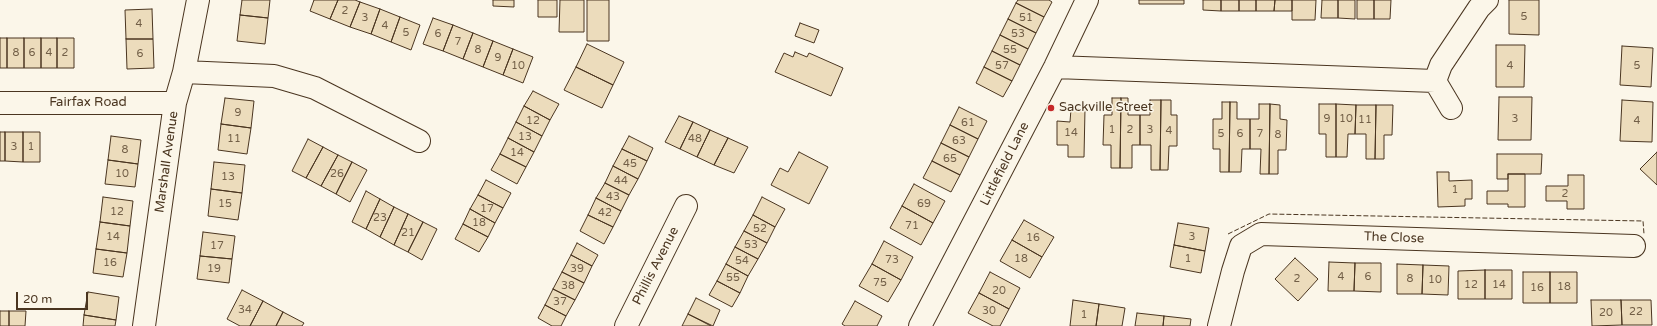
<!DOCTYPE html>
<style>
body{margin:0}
#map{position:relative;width:1657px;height:326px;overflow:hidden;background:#fbf6e9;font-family:"Varela Round",sans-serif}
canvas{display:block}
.scale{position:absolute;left:16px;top:292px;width:72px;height:18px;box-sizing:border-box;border:2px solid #4a3520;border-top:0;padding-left:5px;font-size:12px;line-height:14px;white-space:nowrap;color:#4a3520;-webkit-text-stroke:3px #fbf6e9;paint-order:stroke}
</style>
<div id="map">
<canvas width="1657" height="326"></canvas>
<div class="scale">20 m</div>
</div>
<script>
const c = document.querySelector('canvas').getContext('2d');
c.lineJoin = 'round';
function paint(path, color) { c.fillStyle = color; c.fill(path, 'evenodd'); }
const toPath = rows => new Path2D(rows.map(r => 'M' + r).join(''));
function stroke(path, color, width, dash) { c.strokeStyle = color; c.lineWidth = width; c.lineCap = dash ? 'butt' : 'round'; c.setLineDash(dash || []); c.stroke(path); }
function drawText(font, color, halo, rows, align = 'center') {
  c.font = font + ' "Varela Round",sans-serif'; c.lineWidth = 3; c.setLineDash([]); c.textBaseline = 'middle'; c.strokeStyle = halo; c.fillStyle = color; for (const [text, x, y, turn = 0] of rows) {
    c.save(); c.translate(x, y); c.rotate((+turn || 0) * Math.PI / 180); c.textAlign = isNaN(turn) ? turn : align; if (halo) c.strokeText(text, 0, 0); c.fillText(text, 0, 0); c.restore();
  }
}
const building = toPath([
 [242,0,270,0,268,18,240,15,242,0],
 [314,0,338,0,330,19,310,11,314,0],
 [338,0,355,0,360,2,350,27,330,19,338,0],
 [493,0,514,0,514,7,493,6,493,0],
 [538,0,557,0,557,17,538,17,538,0],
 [560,0,584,0,584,32,559,32,560,0],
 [587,0,609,0,609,41,587,41,587,0],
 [1018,0,1049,0,1052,2,1044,17,1016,3,1018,0],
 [1139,0,1184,0,1184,4,1139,4,1139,0],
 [1203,0,1221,0,1221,11,1203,10,1203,0],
 [1221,0,1239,0,1239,11,1221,11,1221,0],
 [1239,0,1256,0,1256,11,1239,11,1239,0],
 [1256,0,1275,0,1274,11,1256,11,1256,0],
 [1275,0,1292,0,1292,11,1274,11,1275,0],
 [1292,0,1316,0,1315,20,1292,20,1292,0],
 [1322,0,1338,0,1338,18,1321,18,1322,0],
 [1338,0,1355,0,1355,19,1338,18,1338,0],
 [1357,0,1374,0,1374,19,1357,19,1357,0],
 [1374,0,1391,0,1390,19,1374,19,1374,0],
 [1509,0,1539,0,1539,35,1509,34,1509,0],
 [360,2,380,9,371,34,350,27,360,2],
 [1016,3,1044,17,1036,33,1008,19,1016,3],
 [152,9,153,39,126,39,125,10,152,9],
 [380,9,400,17,391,42,371,34,380,9],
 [240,15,268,18,265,44,237,41,240,15],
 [400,17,420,25,411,50,391,42,400,17],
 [433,18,453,25,443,51,423,44,433,18],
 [1008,19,1036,33,1028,49,1000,35,1008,19],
 [800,23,819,30,814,43,795,36,800,23],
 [453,25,473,33,463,59,443,51,453,25],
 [473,33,493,41,483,67,463,59,473,33],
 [1000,35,1028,49,1020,65,992,51,1000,35],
 [0,38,7,38,7,68,0,68,0,38],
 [7,38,24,38,24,68,7,68,7,38],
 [24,38,41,38,41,68,24,68,24,38],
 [41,38,57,38,57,68,41,68,41,38],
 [57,38,74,38,74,68,57,68,57,38],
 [126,39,153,39,154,68,127,69,126,39],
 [493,41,513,49,503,75,483,67,493,41],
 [587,44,624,62,613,85,576,67,587,44],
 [1496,45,1525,45,1524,87,1496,87,1496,45],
 [1622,46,1653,48,1651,87,1620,85,1622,46],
 [513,49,533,57,523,83,503,75,513,49],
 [992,51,1020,65,1012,81,984,67,992,51],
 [795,52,807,57,809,53,843,68,831,96,775,72,784,53,793,57,795,52],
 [576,67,613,85,602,108,564,90,576,67],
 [984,67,1012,81,1003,97,976,83,984,67],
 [533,91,559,104,550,120,524,106,533,91],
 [1499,97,1532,97,1531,140,1498,140,1499,97],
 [225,98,254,101,251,128,221,124,225,98],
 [1112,98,1121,98,1120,168,1111,168,1111,145,1103,145,1104,115,1112,115,1112,98],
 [1121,98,1128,98,1128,115,1140,115,1140,145,1132,145,1132,168,1120,168,1121,98],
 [1150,100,1161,100,1160,170,1151,170,1151,145,1140,145,1140,115,1150,115,1150,100],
 [1161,100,1171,100,1171,115,1177,115,1177,146,1169,146,1168,170,1160,170,1161,100],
 [1622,100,1653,102,1652,142,1620,141,1622,100],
 [1222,102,1230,102,1229,172,1220,172,1220,149,1213,149,1213,119,1222,119,1222,102],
 [1230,102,1237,102,1237,119,1250,119,1250,149,1242,149,1241,172,1229,172,1230,102],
 [1259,104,1270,104,1269,174,1260,174,1261,149,1250,149,1250,119,1259,119,1259,104],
 [1270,104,1280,105,1280,119,1287,120,1286,150,1278,150,1278,174,1269,174,1270,104],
 [1319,104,1336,104,1336,157,1326,157,1326,134,1319,134,1319,104],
 [1336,104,1356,105,1355,134,1348,134,1347,157,1336,157,1336,104],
 [1356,105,1376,105,1375,159,1366,159,1366,134,1355,134,1356,105],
 [1376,105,1393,105,1392,135,1384,135,1384,159,1375,159,1376,105],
 [524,106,550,120,542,136,516,122,524,106],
 [959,107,987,121,978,139,950,125,959,107],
 [1071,109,1085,109,1084,157,1068,157,1068,145,1057,145,1057,121,1070,122,1071,109],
 [679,116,693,122,680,149,665,142,679,116],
 [516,122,542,136,534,152,508,138,516,122],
 [693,122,710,130,697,157,680,149,693,122],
 [221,124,251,128,247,154,218,150,221,124],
 [950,125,978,139,969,157,941,143,950,125],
 [710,130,728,138,714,165,697,157,710,130],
 [0,132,5,132,5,161,0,161,0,132],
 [5,132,23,132,23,162,5,161,5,132],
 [23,132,40,132,40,162,23,162,23,132],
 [111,136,141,140,138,164,108,160,111,136],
 [629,136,653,148,647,161,622,149,629,136],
 [508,138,534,152,526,167,500,154,508,138],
 [728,138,748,147,734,173,714,165,728,138],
 [308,139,323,147,306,178,292,171,308,139],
 [941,143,969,157,960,175,932,161,941,143],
 [323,147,338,155,321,186,306,178,323,147],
 [622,149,647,161,638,179,613,166,622,149],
 [799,152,828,167,809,204,771,185,780,168,788,172,799,152],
 [1657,152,1657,185,1640,169,1657,152],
 [500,154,526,167,517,184,491,170,500,154],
 [1497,154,1542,154,1541,174,1508,174,1508,179,1497,179,1497,154],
 [338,155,352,162,336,194,321,186,338,155],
 [108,160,138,164,135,187,105,184,108,160],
 [932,161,960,175,951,192,923,178,932,161],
 [214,162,245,165,242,193,211,189,214,162],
 [352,162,367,170,350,202,336,194,352,162],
 [613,166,638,179,629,195,605,183,613,166],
 [1437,172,1449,172,1449,181,1472,180,1472,199,1465,199,1465,206,1438,207,1437,172],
 [1508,174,1525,174,1525,207,1508,207,1508,204,1487,204,1487,191,1508,191,1508,174],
 [1568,175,1584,175,1584,209,1567,209,1567,201,1546,201,1546,186,1568,186,1568,175],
 [486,180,511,193,503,208,478,195,486,180],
 [605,183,629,195,621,211,596,198,605,183],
 [914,184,945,201,933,223,902,206,914,184],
 [211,189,242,193,238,220,208,216,211,189],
 [366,191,380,199,366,229,352,222,366,191],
 [478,195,503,208,495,223,470,209,478,195],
 [103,197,133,201,130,226,100,222,103,197],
 [762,197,785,209,775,227,753,215,762,197],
 [596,198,621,211,613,227,588,215,596,198],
 [380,199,394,207,380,237,366,229,380,199],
 [902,206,933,223,921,245,890,228,902,206],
 [394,207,408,214,394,245,380,237,394,207],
 [470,209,495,223,488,237,463,224,470,209],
 [408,214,423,222,408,252,394,245,408,214],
 [588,215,613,227,604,244,580,231,588,215],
 [753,215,775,227,767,243,744,231,753,215],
 [1024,220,1054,237,1042,257,1012,240,1024,220],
 [100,222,130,226,127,253,96,249,100,222],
 [423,222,437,229,422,260,408,252,423,222],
 [1178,223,1209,228,1205,251,1174,245,1178,223],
 [463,224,488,237,479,252,455,239,463,224],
 [744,231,767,243,758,259,735,247,744,231],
 [203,232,235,236,232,259,200,256,203,232],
 [1012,240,1042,257,1030,278,1000,261,1012,240],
 [884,241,913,257,901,280,872,264,884,241],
 [577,243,598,255,592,266,571,255,577,243],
 [1174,245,1205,251,1201,273,1170,267,1174,245],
 [735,247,758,259,748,276,726,264,735,247],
 [96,249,127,253,123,277,93,273,96,249],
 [571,255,592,266,584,283,562,272,571,255],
 [200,256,232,259,229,283,197,279,200,256],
 [1295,258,1318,279,1298,301,1275,279,1295,258],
 [1329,262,1355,263,1354,291,1328,291,1329,262],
 [1355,263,1381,263,1381,292,1354,291,1355,263],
 [726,264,748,276,740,293,717,281,726,264],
 [872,264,901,280,888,302,859,286,872,264],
 [1397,264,1423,265,1422,294,1397,294,1397,264],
 [1423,265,1449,266,1448,295,1422,294,1423,265],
 [1485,270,1512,270,1512,299,1485,299,1485,270],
 [1485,270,1485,299,1458,299,1458,271,1485,270],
 [562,272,584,283,575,300,553,289,562,272],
 [990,272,1020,288,1009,309,979,293,990,272],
 [1523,272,1550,272,1550,303,1523,303,1523,272],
 [1550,272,1577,272,1577,303,1550,303,1550,272],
 [717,281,740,293,732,307,709,295,717,281],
 [553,289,575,300,566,316,545,305,553,289],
 [242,290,263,301,250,326,240,326,227,319,242,290],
 [88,292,119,297,116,320,84,315,88,292],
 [979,293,1009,309,1000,326,993,326,968,313,979,293],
 [696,298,720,310,713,326,688,314,696,298],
 [1073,300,1099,304,1096,326,1070,326,1073,300],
 [1591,300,1621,300,1622,325,1592,326,1591,300],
 [1621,300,1651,300,1652,325,1622,325,1621,300],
 [263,301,283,312,276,326,250,326,263,301],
 [855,301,882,316,877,326,845,326,842,324,855,301],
 [1099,304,1125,308,1122,326,1096,326,1099,304],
 [545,305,566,316,561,326,552,326,538,318,545,305],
 [0,311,9,311,9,326,0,326,0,311],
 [9,311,26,311,25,326,9,326,9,311],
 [283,312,304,323,302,326,276,326,283,312],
 [1137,313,1164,316,1163,326,1135,326,1137,313],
 [688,314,711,326,682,326,688,314],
 [84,315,116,320,115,326,83,326,84,315],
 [1164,316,1191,319,1190,326,1163,326,1164,316]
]);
const minor = toPath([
 [1055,67,1435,81,1441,65,1479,8,1487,0],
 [184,72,274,76,315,88,419,141],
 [1435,81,1451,108],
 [0,103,175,103],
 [144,326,175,103,184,72,198,0],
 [626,326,686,206],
 [920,326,1055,67,1087,0],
 [1219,326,1233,271,1241,246,1261,234,1634,246]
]);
const fence = toPath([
 [1228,234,1269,214,1643,221,1644,234]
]);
const markers = [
 [1051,108,4,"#c62828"]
];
const numberNames = [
 ["2",345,11],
 ["5",1524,17],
 ["3",365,18],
 ["51",1026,18],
 ["4",139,24],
 ["4",385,26],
 ["5",406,33],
 ["6",438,34],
 ["53",1018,34],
 ["7",458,42],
 ["8",478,50],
 ["55",1010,50],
 ["8",16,53],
 ["6",32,53],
 ["4",49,53],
 ["2",65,53],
 ["6",140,54],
 ["9",498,58],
 ["10",518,66],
 ["57",1002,66],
 ["4",1510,66],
 ["5",1637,66],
 ["9",238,113],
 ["9",1327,119],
 ["10",1346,119],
 ["3",1515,119],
 ["11",1365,120],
 ["12",533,121],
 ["4",1637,121],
 ["61",968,123],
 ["1",1112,130],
 ["2",1130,130],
 ["3",1150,130],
 ["4",1169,131],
 ["14",1071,133],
 ["5",1221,134],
 ["6",1240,134],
 ["7",1260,134],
 ["8",1278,135],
 ["13",525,137],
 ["11",234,139],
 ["48",695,139],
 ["63",959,141],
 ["3",14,147],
 ["1",31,147],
 ["8",125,150],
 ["14",517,153],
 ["65",950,159],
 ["45",630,164],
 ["10",122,174],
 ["26",337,174],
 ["13",228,177],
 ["44",621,181],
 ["1",1455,190],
 ["2",1565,194],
 ["43",613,197],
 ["15",225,204],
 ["69",924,204],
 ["17",487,209],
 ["12",117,212],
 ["42",605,213],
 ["23",380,218],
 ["18",479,223],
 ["71",912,226],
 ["52",760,229],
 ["21",408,233],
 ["14",113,237],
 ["3",1192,237],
 ["16",1033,238],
 ["53",751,245],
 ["17",217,246],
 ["18",1021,259],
 ["1",1188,259],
 ["73",892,260],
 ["54",742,261],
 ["16",110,263],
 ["19",214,269],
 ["39",577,269],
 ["4",1341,277],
 ["6",1368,277],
 ["55",733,278],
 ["2",1297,279],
 ["8",1410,279],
 ["10",1435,280],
 ["75",880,283],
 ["12",1471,285],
 ["14",1499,285],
 ["38",568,286],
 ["18",1564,287],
 ["16",1537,288],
 ["20",999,291],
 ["37",560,302],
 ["34",245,310],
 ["30",989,311],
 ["22",1636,312],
 ["20",1606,313],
 ["1",1084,315]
];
const streetNames = [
 ["Fairfax Road",88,103],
 ["Marshall Avenue",167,162,-82],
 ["Littlefield Lane",1005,164,-63],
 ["The Close",1394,238,2],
 ["Phillis Avenue",656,266,-63]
];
const poiNames = [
 ["Sackville Street",1059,108]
];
paint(building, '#ecdcbc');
stroke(building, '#4a3520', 1);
stroke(minor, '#4a3520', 24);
stroke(minor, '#fbf6e9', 22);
stroke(fence, '#4a3520', 1, [5, 2]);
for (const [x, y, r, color] of markers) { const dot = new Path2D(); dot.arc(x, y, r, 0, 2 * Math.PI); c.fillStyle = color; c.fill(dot); stroke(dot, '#fbf6e9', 1.5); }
drawText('11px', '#725f47', null, numberNames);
drawText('13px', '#4a3520', '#fbf6e9', streetNames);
drawText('13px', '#4a3520', '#fbf6e9', poiNames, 'left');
</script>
